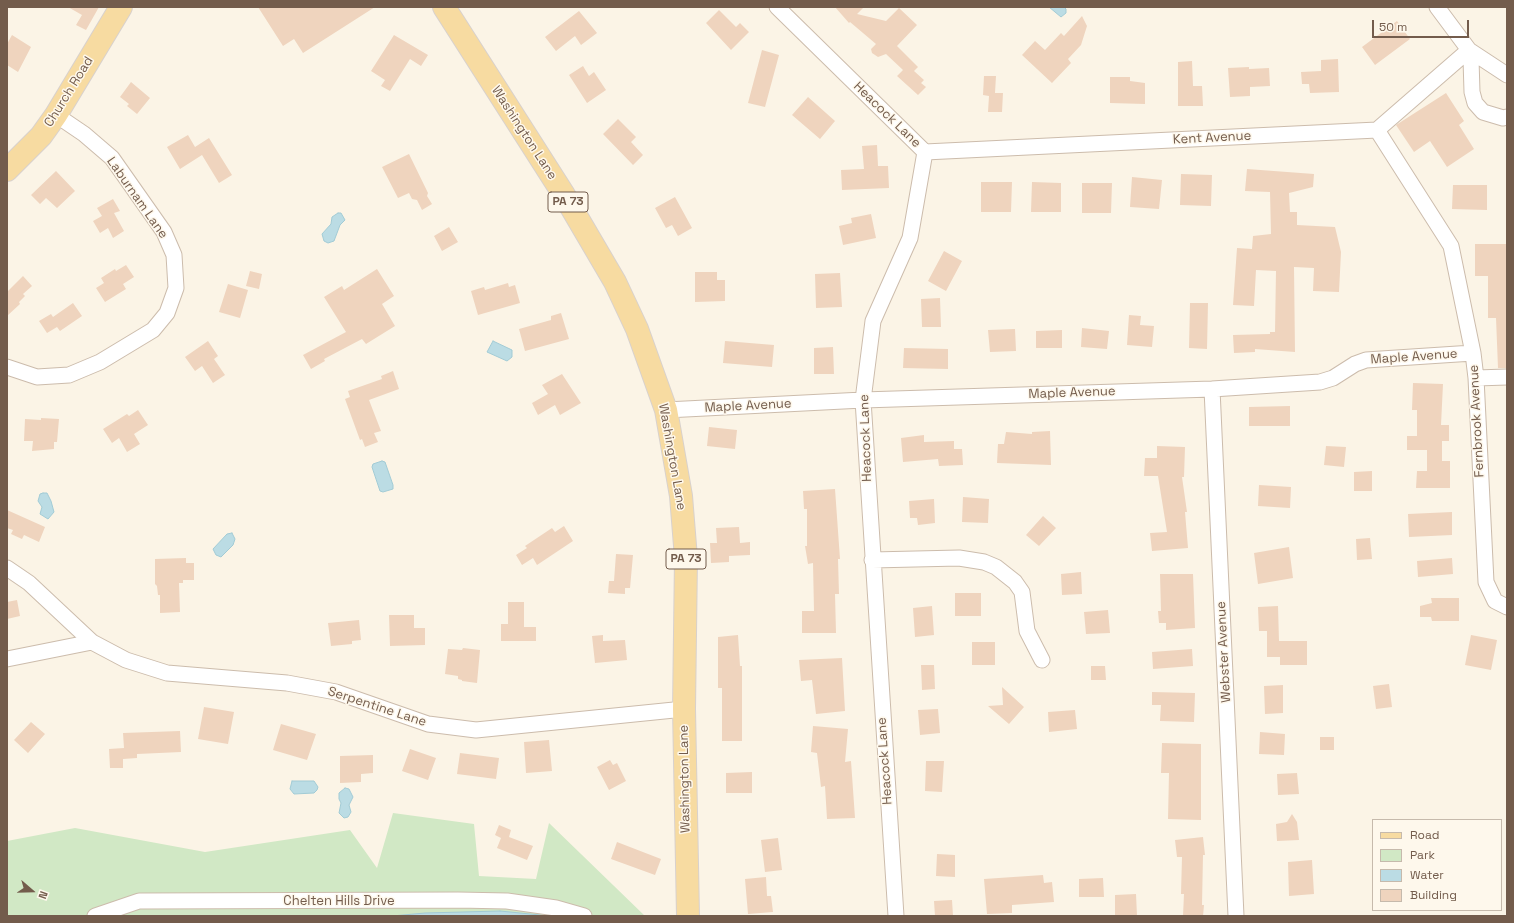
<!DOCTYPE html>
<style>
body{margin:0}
#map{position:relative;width:1514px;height:923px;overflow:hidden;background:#fbf4e6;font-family:"Space Grotesk",sans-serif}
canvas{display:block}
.frame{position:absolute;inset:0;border:8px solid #735c4c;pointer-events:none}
.legend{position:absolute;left:1372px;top:819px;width:130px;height:92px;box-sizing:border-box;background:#fef8ec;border:1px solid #c6baac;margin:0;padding:5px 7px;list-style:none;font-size:12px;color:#735c4c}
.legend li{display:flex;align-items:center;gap:8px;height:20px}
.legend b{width:20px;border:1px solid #c6baac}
.north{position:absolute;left:12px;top:871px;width:40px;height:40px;-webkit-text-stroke:3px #fef8ec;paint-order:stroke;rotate:110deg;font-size:11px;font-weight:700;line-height:16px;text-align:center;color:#735c4c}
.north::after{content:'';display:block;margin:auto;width:14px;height:18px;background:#735c4c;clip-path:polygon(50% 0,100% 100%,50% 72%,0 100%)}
.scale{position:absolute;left:1372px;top:20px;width:97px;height:18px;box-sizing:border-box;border:2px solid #735c4c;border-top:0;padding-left:5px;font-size:12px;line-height:14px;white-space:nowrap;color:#735c4c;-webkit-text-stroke:3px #fef8ec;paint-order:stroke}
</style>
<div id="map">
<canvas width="1514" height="923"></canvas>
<div class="frame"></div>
<ul class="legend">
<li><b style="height:5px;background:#f7dba1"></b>Road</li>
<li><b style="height:11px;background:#d1e8c5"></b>Park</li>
<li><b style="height:11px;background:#bbdce4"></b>Water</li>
<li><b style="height:11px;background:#efd4be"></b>Building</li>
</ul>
<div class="north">N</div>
<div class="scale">50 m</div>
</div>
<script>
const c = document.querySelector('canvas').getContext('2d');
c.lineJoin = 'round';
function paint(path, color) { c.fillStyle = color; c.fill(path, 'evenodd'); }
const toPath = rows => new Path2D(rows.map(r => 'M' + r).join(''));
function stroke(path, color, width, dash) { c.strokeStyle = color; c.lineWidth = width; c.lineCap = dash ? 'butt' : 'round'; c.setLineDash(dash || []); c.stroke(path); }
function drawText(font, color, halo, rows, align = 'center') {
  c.font = font + ' "Space Grotesk",sans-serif'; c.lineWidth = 3; c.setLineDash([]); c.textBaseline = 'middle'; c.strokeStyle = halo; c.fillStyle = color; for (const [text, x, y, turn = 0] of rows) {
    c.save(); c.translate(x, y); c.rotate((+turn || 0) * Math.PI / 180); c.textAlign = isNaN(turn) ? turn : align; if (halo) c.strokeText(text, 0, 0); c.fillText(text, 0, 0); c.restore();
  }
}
const green = toPath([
 [393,813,474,824,479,876,536,879,549,823,645,916,7,916,7,841,75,828,205,852,350,830,377,868]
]);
const water = toPath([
 [1049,7,1064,7,1066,9,1066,13,1061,17,1049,7],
 [338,213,341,213,345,220,340,225,334,241,328,243,324,241,322,234,331,224,332,217,338,213],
 [493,341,512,350,512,357,507,361,487,352,493,341],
 [382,461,385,462,393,485,393,489,383,492,380,491,372,467,373,464,382,461],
 [43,493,47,493,51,501,54,512,48,519,40,514,42,507,38,501,40,494,43,493],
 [232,533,235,539,233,545,221,557,216,555,213,549,227,534,232,533],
 [292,781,314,781,318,787,317,790,314,793,294,794,290,789,292,781],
 [345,788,349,789,353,797,349,805,351,812,348,817,344,818,339,813,341,803,339,799,339,793,345,788],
 [500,911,550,916,392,916,425,913,500,911]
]);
const building = toPath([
 [68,7,99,7,86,30,76,25,82,15],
 [258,7,375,7,303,53,294,39,283,46],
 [835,7,864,7,857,14,886,21,899,8,917,25,897,46,918,67,914,71,924,80,921,83,926,87,918,95,897,76,903,70,886,54,878,57,872,53,871,49,876,44,850,22,849,23],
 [719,10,736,27,740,23,749,32,731,50,706,23],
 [579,11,597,33,581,45,575,36,556,51,545,37],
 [1082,16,1087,26,1081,45,1068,59,1071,63,1052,83,1022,55,1035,41,1045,50,1061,33,1064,36],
 [1397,21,1410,39,1375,65,1362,47],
 [12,35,31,47,18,72,7,65,7,44],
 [394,35,428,55,421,66,410,59,390,91,381,86,385,80,371,71],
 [762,50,779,55,765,107,748,103],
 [1338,59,1339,92,1310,93,1309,84,1302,84,1301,72,1321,71,1321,60],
 [1192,61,1193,86,1202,86,1203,106,1178,106,1178,62],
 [583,66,589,76,594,72,606,90,587,103,569,75],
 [1249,67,1249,69,1269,68,1270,86,1250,87,1250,96,1230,97,1228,68],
 [984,76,996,76,995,93,1003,93,1002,112,988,112,989,96,983,95],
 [1110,77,1130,77,1130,81,1145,83,1145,104,1110,103],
 [131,82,150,98,137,114,127,106,129,104,120,97],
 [1446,93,1464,121,1459,125,1474,149,1447,167,1430,141,1414,152,1396,125],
 [808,97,835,121,820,139,792,115],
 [618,119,636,137,631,142,643,155,633,165,603,134],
 [188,135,195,147,209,138,232,175,219,183,202,155,180,169,167,147],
 [877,145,878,166,888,166,889,188,842,190,841,170,864,169,862,146],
 [409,154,428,193,427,196,432,204,422,210,417,200,412,199,409,193,398,198,382,167],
 [1247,169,1314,174,1313,187,1289,193,1290,212,1297,212,1297,225,1335,227,1341,252,1339,292,1313,291,1314,268,1294,267,1295,352,1255,349,1255,352,1234,353,1233,335,1270,334,1270,332,1275,332,1276,271,1256,270,1254,306,1233,305,1237,248,1252,249,1253,236,1271,234,1270,192,1245,191],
 [56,171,75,191,57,208,46,198,40,204,31,195],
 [1181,174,1212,175,1211,206,1180,205],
 [1132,177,1162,180,1159,209,1130,207],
 [981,182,1012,182,1011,212,981,212],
 [1032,182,1061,183,1061,212,1031,212],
 [1082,183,1112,183,1111,213,1082,213],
 [1453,185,1487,185,1487,210,1452,209],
 [675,197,692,228,678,236,672,225,666,228,655,208],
 [113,199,120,211,114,213,124,231,113,238,108,228,100,233,93,221,102,216,97,208],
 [871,214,876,238,843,245,839,226,852,223,851,218],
 [449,227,458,242,442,251,434,236],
 [1475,244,1507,244,1507,368,1498,368,1496,318,1488,318,1488,276,1475,276],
 [944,251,962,261,946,291,928,281],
 [126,265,134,277,123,284,126,289,105,302,96,288,104,283,101,278,115,269,116,271],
 [377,269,394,296,382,304,395,326,366,344,362,339,324,359,325,361,311,369,303,355,346,332,324,297,342,286,344,290],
 [250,271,262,274,259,289,246,286],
 [695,272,717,272,717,280,725,280,725,301,695,302],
 [840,273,842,307,816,308,815,274],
 [23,276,32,286,23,294,25,296,19,302,20,304,7,316,7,292],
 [508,283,509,287,515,285,520,303,478,315,471,291,484,287,485,290],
 [228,284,248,290,240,318,219,312],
 [940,298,941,327,922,327,921,299],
 [73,303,82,316,60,331,57,327,47,333,39,321,51,314,53,317],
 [1190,303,1208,303,1207,349,1189,348],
 [561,313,569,339,525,351,519,329,551,320,551,316],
 [1129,315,1141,316,1140,325,1154,326,1152,347,1127,345],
 [1082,328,1109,331,1107,349,1081,347],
 [1015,329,1016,351,990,352,988,330],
 [1062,330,1062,348,1036,348,1036,331],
 [208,341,218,356,214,359,225,375,213,383,202,366,195,371,185,357],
 [725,341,774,345,772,367,723,363],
 [833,347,834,374,814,374,814,348],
 [904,348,948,349,948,369,903,368],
 [393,371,399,389,369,400,381,431,374,433,378,442,365,447,362,439,360,440,345,399,350,397,348,391,382,379,381,376],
 [562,374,581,403,560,415,555,405,538,415,532,403,548,394,542,385],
 [1413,383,1443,384,1441,425,1449,425,1449,441,1442,441,1442,461,1450,461,1450,488,1416,488,1417,471,1427,471,1427,450,1407,450,1407,436,1417,436,1417,410,1412,410],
 [1290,406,1290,426,1249,426,1249,407],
 [138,410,148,425,134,434,140,444,127,452,119,438,112,443,103,429,127,414,129,416],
 [41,418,59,419,57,442,54,442,54,449,32,451,33,441,24,441,25,419,41,420],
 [709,427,737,430,735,449,707,446],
 [1050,431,1051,465,997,463,998,444,1004,444,1006,432,1032,434,1032,432],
 [924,435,924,442,954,441,954,449,962,449,963,465,939,466,938,459,903,462,901,438],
 [1157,446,1185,447,1184,477,1182,477,1187,512,1185,512,1188,548,1152,551,1150,533,1167,532,1158,476,1144,476,1145,458,1157,458],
 [1326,446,1346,447,1344,467,1324,465],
 [1372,471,1372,491,1354,491,1354,472],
 [1259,485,1291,487,1290,508,1258,506],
 [835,489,840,559,838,559,839,594,835,594,836,633,802,633,802,611,814,611,813,563,808,564,805,546,807,546,807,509,804,509,803,491],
 [963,497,989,499,988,523,962,522],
 [934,499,935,523,918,525,917,518,910,518,909,501],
 [7,510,45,527,39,542,24,535,22,539,11,534,13,530,7,528],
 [1452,512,1452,535,1409,537,1408,514],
 [1043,516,1056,528,1039,546,1026,535],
 [564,526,573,541,537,565,533,558,522,565,516,555,527,548,525,546,552,528,555,532],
 [739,527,740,543,750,542,750,555,729,556,729,562,711,563,710,543,717,543,716,528],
 [1370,538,1372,559,1357,560,1356,539],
 [1289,547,1293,578,1258,584,1254,553],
 [616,554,633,555,630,588,625,588,625,594,608,593,609,581,614,581],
 [186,558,186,563,194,563,194,580,183,580,183,583,179,583,180,612,160,613,160,595,158,595,157,586,155,584,155,559],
 [1452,558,1453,574,1418,577,1417,561],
 [1081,572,1082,594,1062,595,1061,574],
 [1160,574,1193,574,1195,628,1166,630,1166,623,1159,623,1158,611,1161,611],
 [955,593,981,593,981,616,955,616],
 [1431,598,1459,598,1459,621,1432,621,1431,617,1420,617,1420,606,1432,603],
 [17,600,20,616,7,619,7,602],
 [508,602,524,602,524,627,536,627,536,641,501,641,501,624,508,624],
 [932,606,934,635,915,637,913,608],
 [1278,606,1279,641,1307,641,1307,665,1280,665,1280,657,1267,657,1267,631,1259,631,1258,607],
 [1108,610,1110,633,1086,634,1084,612],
 [389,615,414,615,414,628,425,628,425,645,390,646],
 [359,620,361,640,352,641,352,644,331,646,328,623],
 [603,635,603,641,625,640,627,660,595,663,592,636],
 [738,635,740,666,742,666,742,741,722,741,722,688,718,688,718,637],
 [1471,635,1497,640,1491,670,1465,665],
 [972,642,995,642,995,665,972,665],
 [463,648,480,650,477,683,462,681,462,680,458,679,458,676,445,674,448,649,462,650],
 [1192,649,1193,666,1153,669,1152,652],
 [842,658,845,711,816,714,812,680,801,681,799,660],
 [921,665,934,665,935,689,922,690],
 [1091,666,1105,666,1106,680,1091,680],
 [1389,684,1392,707,1376,709,1373,686],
 [1283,685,1283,713,1265,714,1264,686],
 [1002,687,1024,707,1009,724,988,706,1003,705],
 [1152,692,1195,693,1194,722,1160,721,1161,705,1152,705],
 [204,707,234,712,228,744,198,739],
 [938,709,940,733,920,735,918,710],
 [1075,710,1077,729,1049,732,1048,712],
 [31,722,45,734,28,753,14,740],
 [281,724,316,734,307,760,273,750],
 [813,726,848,729,845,762,851,761,855,818,827,819,825,786,821,787,817,753,811,752],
 [180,731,181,752,137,754,137,758,123,759,123,768,110,768,109,749,124,748,123,733],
 [1260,732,1285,734,1284,755,1259,754],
 [1320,737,1334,737,1334,750,1320,750],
 [549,740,552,771,526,773,524,742],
 [1162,743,1201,744,1201,820,1168,819,1169,773,1161,773],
 [410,749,436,758,428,780,402,771],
 [460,753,499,758,496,779,457,774],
 [373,755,373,773,361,774,361,782,340,783,340,756],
 [610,760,613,765,617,763,626,781,609,790,597,767],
 [926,761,944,761,942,792,925,791],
 [752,772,752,793,726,793,726,773],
 [1297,773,1299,794,1278,795,1277,774],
 [1292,814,1297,822,1299,840,1277,841,1276,824,1287,822],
 [499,825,511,830,509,837,533,846,527,860,497,848,501,838,495,835],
 [1203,837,1205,855,1203,855,1202,905,1204,905,1203,916,1183,916,1184,894,1181,894,1182,857,1177,857,1175,840],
 [778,838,782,870,765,872,761,840],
 [617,842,661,859,655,875,611,859],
 [937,854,955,855,955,877,936,876],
 [1312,860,1314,894,1289,896,1288,862],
 [1043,875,1044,883,1052,882,1054,902,1012,905,1012,913,987,914,984,879],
 [766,877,767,896,771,896,773,912,748,914,745,879],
 [1103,878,1104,897,1079,897,1079,879],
 [1136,894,1137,916,1115,916,1115,895],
 [952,900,953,916,935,916,934,901]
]);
const street = toPath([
 [777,7,925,152,910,238,873,321,863,400,896,916],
 [1437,7,1469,50,1507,75],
 [1377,130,1451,246,1473,353,1476,378,1486,582,1495,601,1507,607],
 [925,152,1377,130,1469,50,1471,59,1472,92,1475,103,1483,112,1503,118,1507,117],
 [7,367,37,377,69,375,100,362,153,330,167,313,176,288,174,255,164,232,112,158,84,134,56,115],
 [1476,378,1507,377],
 [1212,389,1236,916],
 [666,410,863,400,1212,389,1320,382,1333,378,1355,364,1366,360,1473,353],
 [872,560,959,558,984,562,996,567,1015,582,1022,592,1027,631,1042,660],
 [7,568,29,583,92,642,126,660,167,673,287,683,336,692,428,724,476,730,684,709],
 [7,659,92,642],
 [95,916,139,901,458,900,507,901,556,908,584,916]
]);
const primary = toPath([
 [444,7,564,195,615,282,637,329,666,410,681,496,686,558,684,709,688,916],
 [7,170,41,136,56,115,121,7]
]);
const shields = [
 [568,202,40],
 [686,559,40]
];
const shieldNames = [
 ["PA 73",568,202],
 ["PA 73",686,559]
];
const streetNames = [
 ["Church Road",69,92,-58],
 ["Heacock Lane",887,115,44],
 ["Washington Lane",524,133,57],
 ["Kent Avenue",1212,138,-3],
 ["Laburnam Lane",137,198,55],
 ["Maple Avenue",1414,357,-4],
 ["Maple Avenue",1072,393,-2],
 ["Maple Avenue",748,406,-3],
 ["Fernbrook Avenue",1477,421,-93],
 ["Heacock Lane",866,438,-92],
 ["Washington Lane",672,457,80],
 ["Webster Avenue",1224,652,-93],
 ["Serpentine Lane",377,707,18],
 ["Heacock Lane",885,761,-94],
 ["Washington Lane",685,779,-91],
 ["Chelten Hills Drive",339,901]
];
paint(green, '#d1e8c5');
paint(water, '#bbdce4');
stroke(water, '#a2cbd5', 1);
paint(building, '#efd4be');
stroke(street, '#ccbcac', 17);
stroke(primary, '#d8d1cd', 24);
stroke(street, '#fff', 15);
stroke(primary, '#f7dba1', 22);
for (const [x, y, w] of shields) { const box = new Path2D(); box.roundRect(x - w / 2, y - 10, w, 20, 3); c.fillStyle = '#fef8ec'; c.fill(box); stroke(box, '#735c4c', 1); }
drawText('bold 12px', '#735c4c', null, shieldNames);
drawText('13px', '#735c4c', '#fef8ec', streetNames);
</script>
